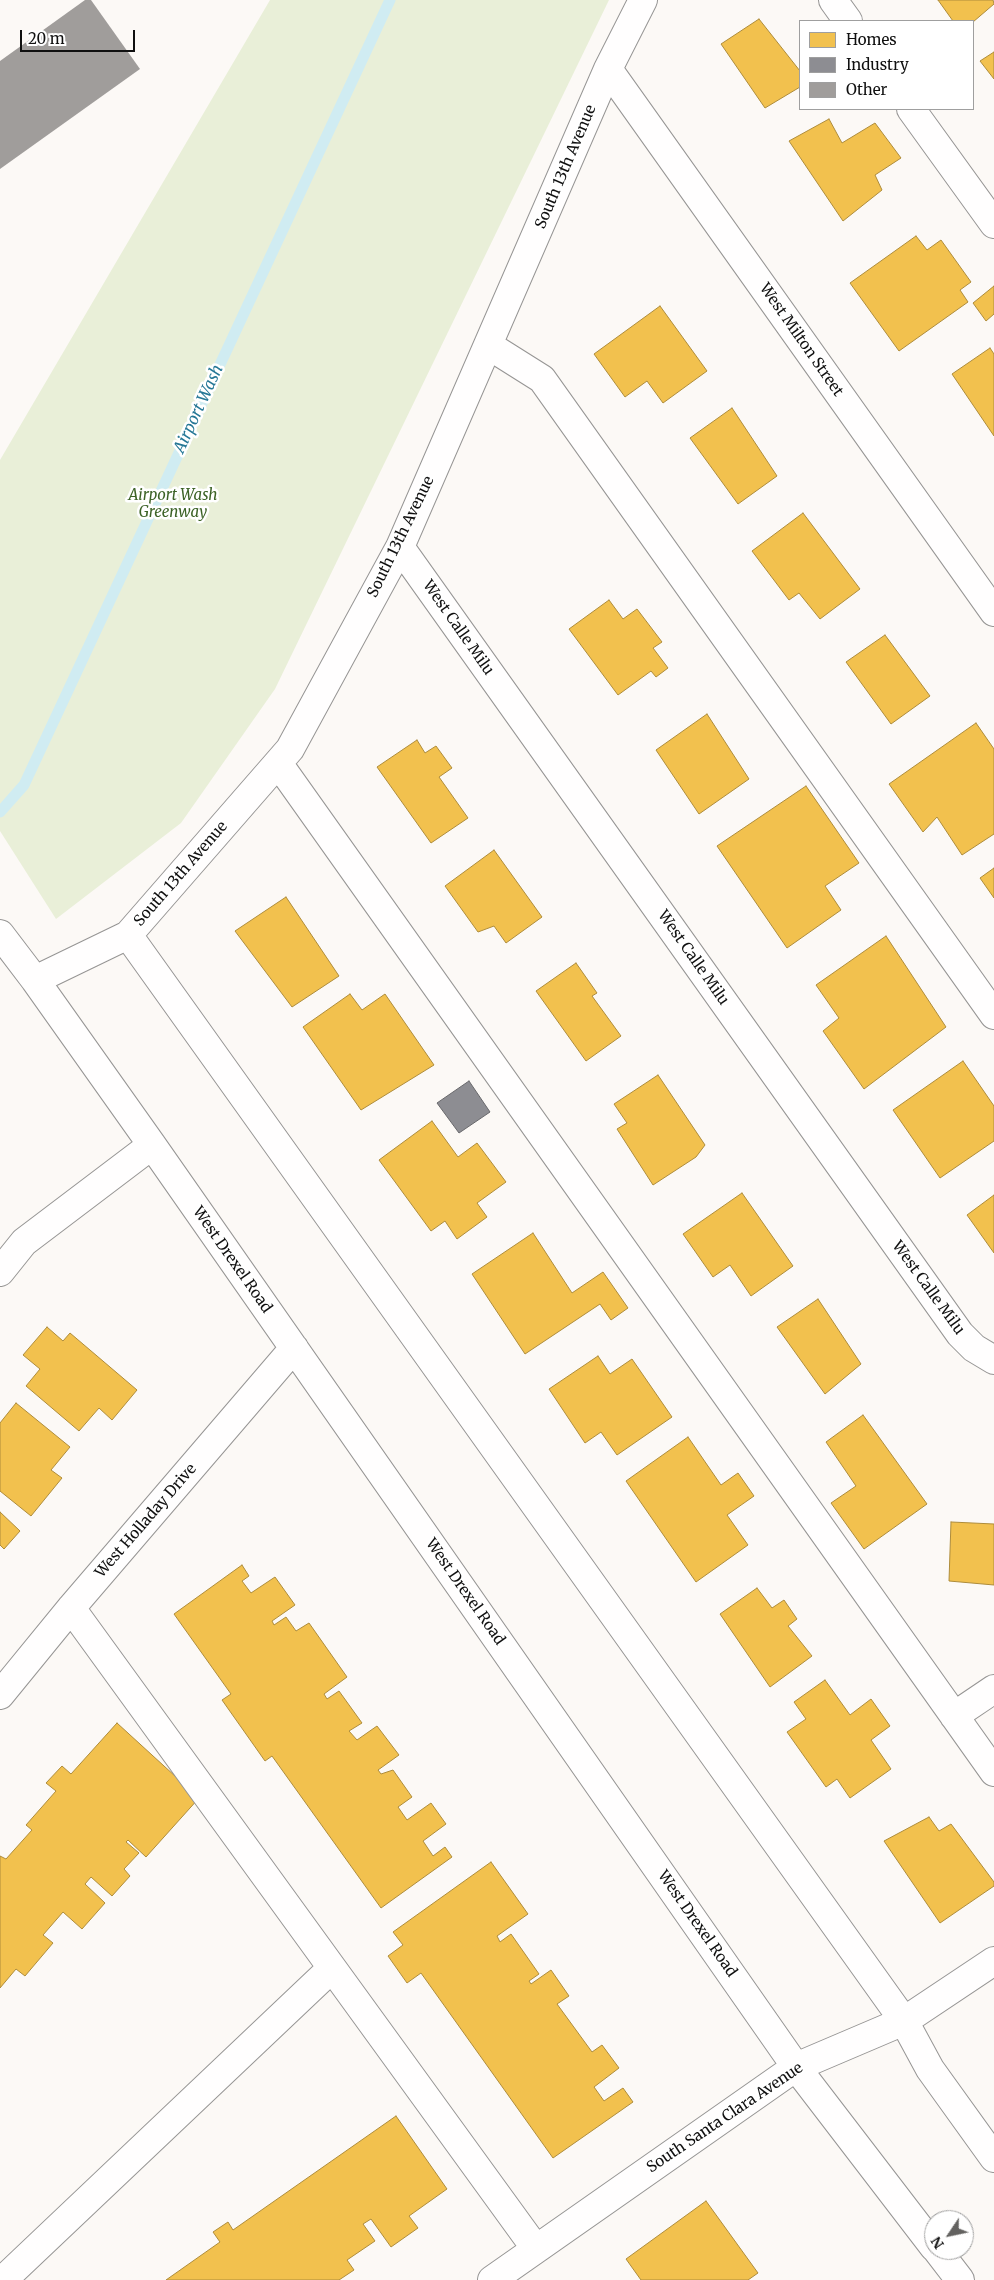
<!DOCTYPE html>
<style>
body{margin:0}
#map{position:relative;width:994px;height:2280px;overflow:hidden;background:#fcf9f6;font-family:Merriweather,serif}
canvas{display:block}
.legend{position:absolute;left:799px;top:20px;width:175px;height:90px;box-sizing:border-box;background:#fff;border:1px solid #9f9f9f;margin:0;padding:6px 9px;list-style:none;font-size:15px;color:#101010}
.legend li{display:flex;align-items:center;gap:10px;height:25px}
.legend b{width:25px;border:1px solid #9f9f9f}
.north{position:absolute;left:924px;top:2210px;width:50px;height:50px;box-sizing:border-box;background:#fff;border:1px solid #9f9f9f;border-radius:50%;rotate:236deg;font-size:14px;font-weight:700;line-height:20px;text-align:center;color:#101010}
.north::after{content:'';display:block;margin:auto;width:18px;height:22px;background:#636260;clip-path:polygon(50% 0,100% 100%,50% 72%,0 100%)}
.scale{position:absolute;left:20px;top:30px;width:115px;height:22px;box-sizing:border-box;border:2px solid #101010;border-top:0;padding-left:6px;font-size:15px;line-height:18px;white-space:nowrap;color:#101010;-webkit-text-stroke:4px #fff;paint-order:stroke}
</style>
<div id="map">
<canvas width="994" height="2280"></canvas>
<ul class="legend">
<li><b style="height:14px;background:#f2c14e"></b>Homes</li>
<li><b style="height:14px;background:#8d8d92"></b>Industry</li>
<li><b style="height:14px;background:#a09d9b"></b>Other</li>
</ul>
<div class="north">N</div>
<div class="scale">20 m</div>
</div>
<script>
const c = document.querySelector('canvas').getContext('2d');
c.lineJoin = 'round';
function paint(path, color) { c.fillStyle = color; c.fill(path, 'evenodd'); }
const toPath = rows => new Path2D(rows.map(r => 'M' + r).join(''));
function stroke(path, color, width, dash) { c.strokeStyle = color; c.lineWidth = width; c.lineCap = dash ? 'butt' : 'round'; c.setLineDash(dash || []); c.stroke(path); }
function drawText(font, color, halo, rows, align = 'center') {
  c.font = font + ' Merriweather,serif'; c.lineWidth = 5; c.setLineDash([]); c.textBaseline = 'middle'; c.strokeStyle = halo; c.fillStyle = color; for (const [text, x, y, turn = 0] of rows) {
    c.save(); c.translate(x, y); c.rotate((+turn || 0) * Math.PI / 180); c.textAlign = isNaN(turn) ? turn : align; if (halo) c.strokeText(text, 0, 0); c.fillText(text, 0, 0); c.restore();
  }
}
const green = toPath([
 [270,0,609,0,275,689,181,823,56,919,0,831,0,460]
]);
const homes = toPath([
 [938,0,993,0,994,4,973,22,953,21,938,0],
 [759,19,800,71,800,87,765,108,721,44,759,19],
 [994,52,994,79,980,61,994,52],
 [829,119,842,143,875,123,901,158,875,175,882,190,843,221,789,141,829,119],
 [916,236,927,250,941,240,971,282,960,290,968,302,899,351,850,283,916,236],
 [994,286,994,314,986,321,973,303,994,286],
 [660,306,707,371,663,403,647,381,625,397,594,354,660,306],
 [990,348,994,354,994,436,952,374,990,348],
 [732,408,777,476,738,504,690,438,732,408],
 [803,513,860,589,820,619,799,593,789,600,752,551,803,513],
 [609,600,623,619,637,609,662,642,653,648,668,668,656,677,651,671,618,695,569,629,609,600],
 [885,635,930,696,891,724,846,662,885,635],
 [707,714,749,779,699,814,656,750,707,714],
 [976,723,994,749,994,834,962,855,937,817,923,832,889,784,976,723],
 [417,740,425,753,436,746,452,768,439,777,468,818,431,843,377,767,417,740],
 [806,786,859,863,825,886,841,910,787,948,717,846,806,786],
 [494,850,542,917,506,943,494,926,478,932,445,886,494,850],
 [994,868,994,898,980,878,994,868],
 [286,897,339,976,292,1007,235,931,286,897],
 [886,936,946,1027,864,1089,823,1031,839,1018,816,985,886,936],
 [576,963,597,993,592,996,621,1036,586,1061,536,991,576,963],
 [350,994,362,1010,385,994,434,1065,361,1110,303,1027,350,994],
 [963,1061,994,1106,994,1141,940,1178,893,1110,963,1061],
 [658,1075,705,1145,696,1157,653,1185,617,1129,627,1123,614,1104,658,1075],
 [432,1121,458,1157,477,1143,506,1182,477,1203,487,1217,457,1239,445,1221,431,1231,379,1160,432,1121],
 [742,1193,793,1266,751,1296,730,1265,713,1277,683,1234,742,1193],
 [994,1195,994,1253,967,1215,994,1195],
 [533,1233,572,1293,603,1272,628,1308,611,1320,600,1304,525,1354,472,1274,533,1233],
 [818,1299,861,1364,825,1394,777,1327,818,1299],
 [47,1327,63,1341,70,1333,137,1390,112,1420,99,1408,79,1431,26,1386,40,1369,23,1355,47,1327],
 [598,1356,610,1374,632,1359,672,1417,617,1455,601,1432,585,1443,549,1389,598,1356],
 [16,1403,70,1447,51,1470,62,1478,31,1516,0,1491,0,1423,16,1403],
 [863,1415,927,1504,864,1549,831,1503,856,1486,826,1442,863,1415],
 [688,1437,721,1485,738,1473,754,1496,727,1515,748,1545,696,1582,626,1481,688,1437],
 [0,1512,20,1531,4,1549,0,1545,0,1512],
 [951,1522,994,1524,994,1585,949,1581,951,1522],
 [242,1565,249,1576,242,1581,251,1593,275,1577,295,1605,272,1621,274,1625,286,1617,296,1631,309,1623,347,1677,324,1694,327,1699,339,1691,362,1723,349,1731,357,1740,377,1726,399,1755,378,1770,381,1774,393,1770,412,1797,398,1807,407,1820,431,1803,446,1824,423,1841,433,1856,445,1847,452,1857,381,1908,272,1756,265,1761,222,1700,231,1694,174,1614,242,1565],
 [757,1588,772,1608,784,1600,797,1619,788,1626,812,1656,770,1687,720,1614,757,1588],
 [825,1680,850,1715,871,1699,890,1726,871,1740,891,1769,850,1798,837,1779,826,1787,787,1732,806,1719,794,1702,825,1680],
 [117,1723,199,1798,146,1857,128,1840,126,1842,139,1853,124,1869,130,1876,112,1896,91,1877,85,1884,105,1903,82,1929,63,1912,43,1935,53,1943,25,1976,16,1969,0,1988,0,1856,6,1859,32,1830,26,1825,56,1791,46,1783,62,1766,71,1774,117,1723],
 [929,1817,939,1831,951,1824,994,1882,994,1886,940,1923,884,1841,929,1817],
 [491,1862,528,1914,497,1936,500,1942,511,1934,539,1974,529,1981,531,1984,551,1970,569,1996,557,2004,592,2052,602,2045,619,2068,594,2087,604,2101,623,2088,633,2102,553,2158,421,1973,407,1983,388,1956,403,1945,393,1932,491,1862],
 [396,2116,447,2189,409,2216,418,2228,391,2247,371,2219,363,2224,375,2241,347,2260,354,2270,339,2280,166,2280,220,2242,213,2232,228,2222,233,2230,396,2116],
 [706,2201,758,2273,748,2280,641,2280,626,2259,706,2201]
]);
const industry = toPath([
 [469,1081,490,1112,459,1133,437,1103,469,1081]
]);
const stream = toPath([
 [0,812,24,785,390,0]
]);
const building = toPath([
 [85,0,91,0,140,69,0,169,0,61]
]);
const minor = toPath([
 [833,0,848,21],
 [608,69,994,612],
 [911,109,994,224],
 [488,345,542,379,994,1015],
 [400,547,960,1334,974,1348,994,1360],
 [278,763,994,1772],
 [0,934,35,980,152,1145,796,2067,934,2247],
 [128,935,904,2021,930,2069,994,2158],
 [35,980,128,935,290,749,400,547,608,69,643,0],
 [0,1272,24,1242,152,1145],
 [71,1608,536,2249],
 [0,1695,71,1608,294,1348],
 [954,1716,994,1689],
 [937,2250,960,2280],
 [3,2280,331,1969],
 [492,2280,796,2067,904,2021,994,1961]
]);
const streetNames = [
 ["South 13th Avenue",566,167,-67],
 ["West Milton Street",801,340,55],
 ["South 13th Avenue",401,537,-64],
 ["West Calle Milu",458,628,55],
 ["South 13th Avenue",181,874,-49],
 ["West Calle Milu",693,958,55],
 ["West Drexel Road",232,1260,55],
 ["West Calle Milu",928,1288,54],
 ["West Holladay Drive",146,1521,-49],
 ["West Drexel Road",465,1592,55],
 ["West Drexel Road",697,1924,55],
 ["South Santa Clara Avenue",725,2118,-34]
];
const parkNames = [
 ["Airport Wash",173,496],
 ["Greenway",173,513]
];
const waterNames = [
 ["Airport Wash",199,409,-65]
];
paint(green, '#e9efd8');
paint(homes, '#f2c14e');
stroke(homes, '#ae8c3b', 1);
paint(industry, '#8d8d92');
stroke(industry, '#68686b', 1);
stroke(stream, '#d0ecf2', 11);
paint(building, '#a09d9b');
stroke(minor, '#969594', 30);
stroke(minor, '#fffefe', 28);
drawText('15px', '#101010', '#fff', streetNames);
drawText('italic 15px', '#3c6226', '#fff', parkNames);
drawText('italic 16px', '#257796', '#fff', waterNames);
</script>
